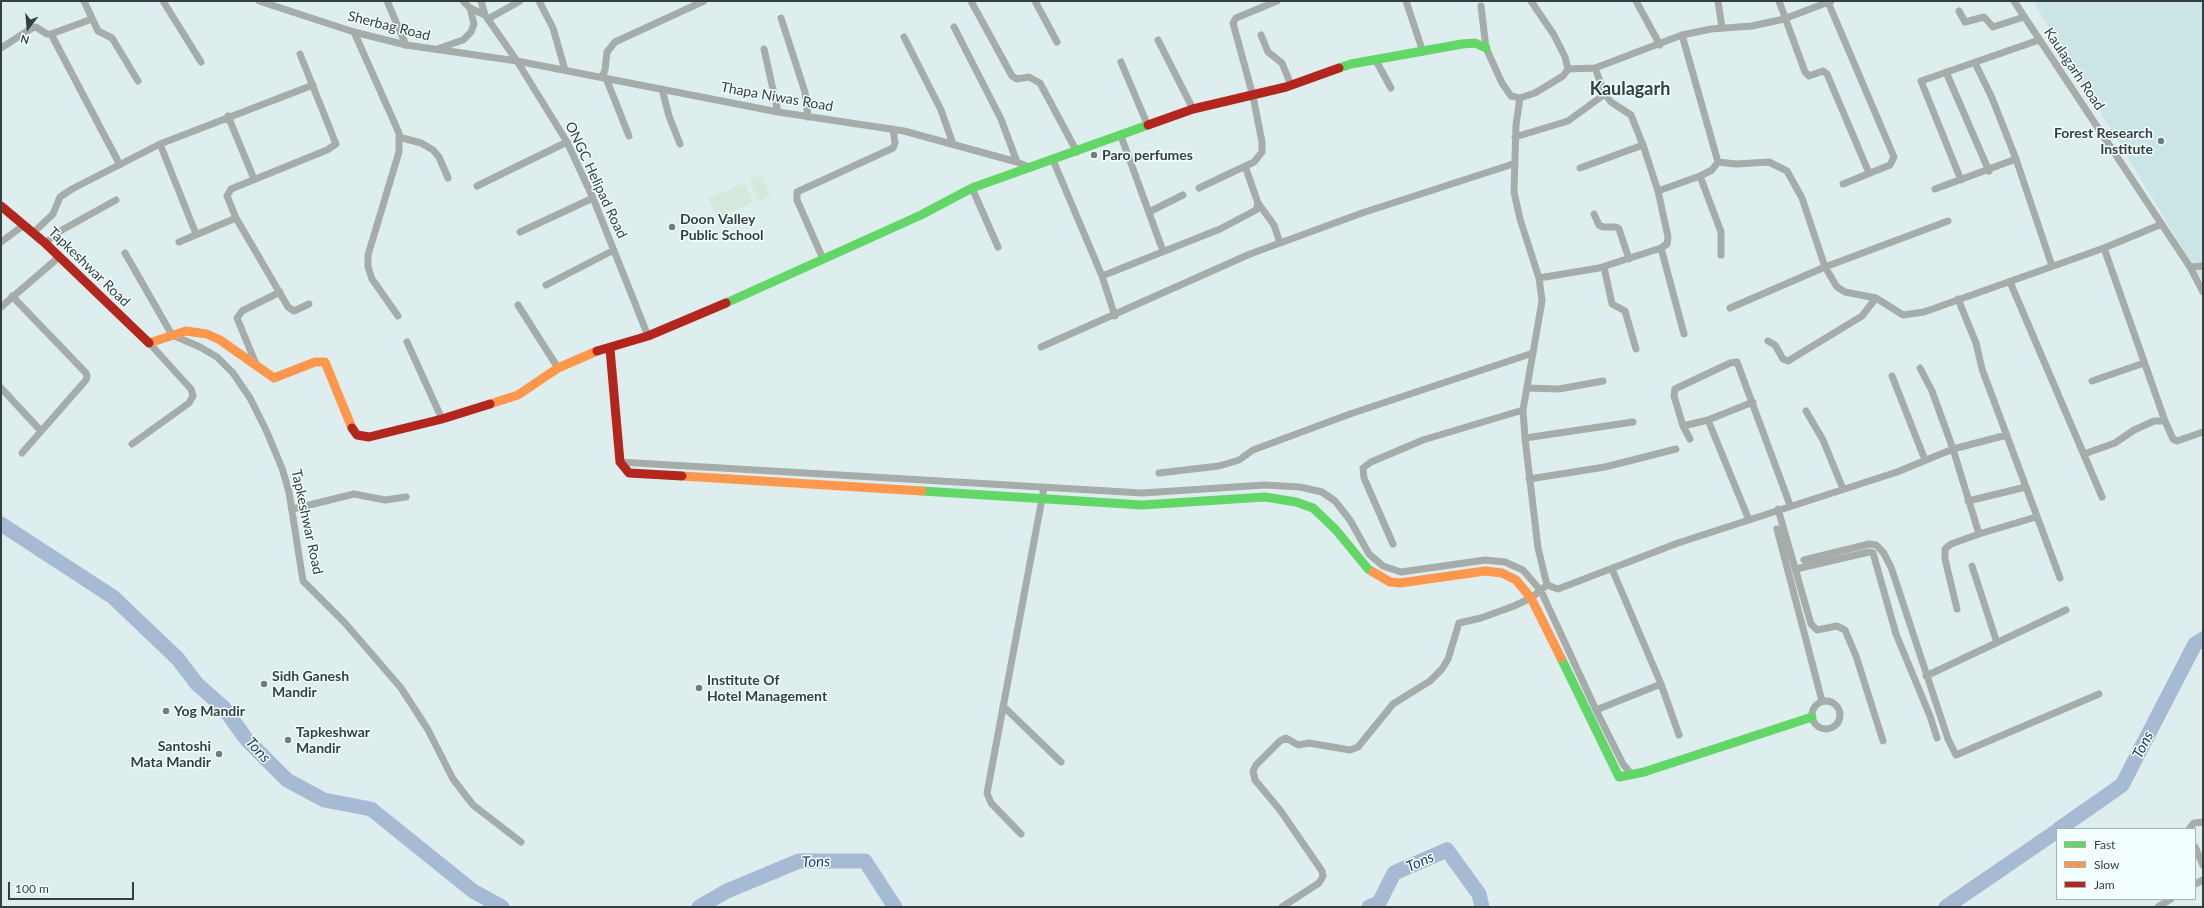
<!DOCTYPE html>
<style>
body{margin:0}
#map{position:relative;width:2204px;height:908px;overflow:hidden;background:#deeeef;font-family:Lato,sans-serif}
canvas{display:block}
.frame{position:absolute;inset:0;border:2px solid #343f40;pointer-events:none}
.legend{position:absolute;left:2056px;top:828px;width:140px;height:72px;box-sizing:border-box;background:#f3fefe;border:1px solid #a7b2b2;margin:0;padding:5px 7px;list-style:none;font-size:12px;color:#343f40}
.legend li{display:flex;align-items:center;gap:8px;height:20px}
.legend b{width:20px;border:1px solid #a7b2b2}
.north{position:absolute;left:8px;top:8px;width:40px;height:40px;-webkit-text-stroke:3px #f3fefe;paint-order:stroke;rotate:196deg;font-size:11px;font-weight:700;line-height:16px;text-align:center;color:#343f40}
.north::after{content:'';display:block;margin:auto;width:14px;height:18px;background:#343f40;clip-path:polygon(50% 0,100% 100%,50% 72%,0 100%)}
.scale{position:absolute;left:8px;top:882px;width:126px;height:18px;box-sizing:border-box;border:2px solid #343f40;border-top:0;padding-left:5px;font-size:12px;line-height:14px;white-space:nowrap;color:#343f40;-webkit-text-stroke:3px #f3fefe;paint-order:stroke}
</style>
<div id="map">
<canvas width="2204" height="908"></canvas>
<div class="frame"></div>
<ul class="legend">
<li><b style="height:5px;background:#63d668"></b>Fast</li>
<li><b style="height:5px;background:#ff974d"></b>Slow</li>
<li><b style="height:5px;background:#b3261e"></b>Jam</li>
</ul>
<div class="north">N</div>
<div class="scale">100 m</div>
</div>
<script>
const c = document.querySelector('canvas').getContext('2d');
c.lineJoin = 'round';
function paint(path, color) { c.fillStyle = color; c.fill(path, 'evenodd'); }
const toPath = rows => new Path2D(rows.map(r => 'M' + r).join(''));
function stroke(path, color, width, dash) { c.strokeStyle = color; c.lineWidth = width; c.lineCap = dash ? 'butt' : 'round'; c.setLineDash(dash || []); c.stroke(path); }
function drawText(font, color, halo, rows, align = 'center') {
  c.font = font + ' Lato,sans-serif'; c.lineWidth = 3; c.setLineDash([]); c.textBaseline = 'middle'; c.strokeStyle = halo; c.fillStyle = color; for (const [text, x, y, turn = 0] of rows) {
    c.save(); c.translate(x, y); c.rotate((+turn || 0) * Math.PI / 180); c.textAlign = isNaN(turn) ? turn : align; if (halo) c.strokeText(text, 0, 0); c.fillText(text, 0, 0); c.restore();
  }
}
const built = toPath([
 [2033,1,2203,1,2203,282]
]);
const green = toPath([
 [761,175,770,196,759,201,749,180],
 [744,183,753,202,717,218,708,199]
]);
const river = toPath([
 [1,524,113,597,178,659,197,684,223,707,247,740,287,780,324,800,371,809,473,891,502,907],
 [2059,829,2122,785,2195,644,2203,639],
 [699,907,727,891,799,861,865,861,895,907],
 [1369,907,1379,903,1394,873,1447,850,1479,894,1482,907],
 [1946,907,2057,831]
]);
const street = toPath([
 [84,1,98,31,112,38,138,81],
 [163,1,201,62],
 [259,1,354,32,406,45,517,61,778,112,904,131,1017,162,1029,167],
 [387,1,406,45],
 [463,1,470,8,485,15],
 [481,1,485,15,517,61,567,142,593,198,648,336],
 [539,1,553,28,565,70],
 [971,1,1012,76,1017,79,1029,77,1040,83,1077,152],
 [1035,1,1057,42],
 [1406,1,1423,52],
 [1531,1,1554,35,1565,57,1568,69],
 [1636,1,1660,45],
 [1718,1,1722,28],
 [1779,1,1805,72,1809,76,1823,71,1827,74,1869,173],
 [2014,1,2190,267,2203,292],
 [1828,2,1894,157,1890,165,1843,184],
 [1481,6,1486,48,1502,83,1511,96,1520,98,1535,93,1563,76,1568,69],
 [1959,11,1965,22,1984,17,1993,27,2024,17],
 [781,18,805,92,808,117],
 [488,19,520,1],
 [954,27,1001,119,1017,162],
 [354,32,399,133,399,152,368,255,368,267,372,279,398,316],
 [51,34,92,19],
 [1261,35,1268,52,1282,63,1291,85],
 [904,37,941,110,953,144],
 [1158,40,1193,109],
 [1,48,32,28,36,27,47,34,51,34,120,165],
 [437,49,463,40,471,32,474,24,470,8],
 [764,49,778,112],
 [300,54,336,144,327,150,231,189,227,196,236,218,288,307,294,311,309,304],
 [1375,59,1391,88],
 [1121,62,1148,126],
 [1975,63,1992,98,2016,159,2052,266],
 [1568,69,1595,68,1682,35,1711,29,1752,26,1784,19,1831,1],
 [1946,72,1989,171],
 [602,77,605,70,607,52,615,42,704,1],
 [606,78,629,136],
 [662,89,669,116,680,144],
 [228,116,254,179],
 [1121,136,1163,251],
 [399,137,421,143,433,150,439,157,448,178],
 [1515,137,1568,121,1605,94],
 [160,144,196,234],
 [1053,160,1102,276,1115,316],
 [1718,162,1736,164,1769,162,1787,171,1802,198,1825,267,1837,287,1845,292,1876,298,1903,315,1924,312,2104,248,2162,224],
 [1580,168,1643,145],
 [1700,176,1721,232,1721,255],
 [1961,180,1921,81,2039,40],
 [477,186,567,142],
 [972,188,998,247],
 [1199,188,1254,162,1262,152,1262,142,1253,96,1233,23,1236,18,1277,1],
 [1935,189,2016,159],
 [1658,191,1700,176,1712,170,1718,162,1682,35],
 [1258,203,1274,225,1280,243],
 [1149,212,1183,195],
 [1594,214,1599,225,1603,227,1616,227,1619,229,1629,259],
 [520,232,593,198],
 [33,233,53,214,60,197,72,189,160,144,313,85],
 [1,242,24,225],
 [179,242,236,218],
 [45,243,62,230,116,200],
 [1661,248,1684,334],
 [2104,248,2165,421],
 [125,253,172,335,200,347,217,357,233,373,250,398,266,430,282,468,289,492,303,581,345,623,401,688,427,728,453,779,473,805,521,842],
 [823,259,797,200,797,192,893,148,895,143,893,129],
 [1604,267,1612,304,1625,311,1636,349],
 [2190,267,2203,266],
 [1102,276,1220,229,1256,210,1258,203,1245,166],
 [1539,278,1599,268,1661,248,1667,244,1668,237,1658,191,1643,145,1631,115,1611,102,1605,94,1595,68],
 [2010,282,2102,497],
 [546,285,614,250],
 [12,296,86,373,87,376,86,380,22,453],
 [1958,299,1976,343,1982,369,2060,578],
 [518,305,558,368],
 [1,307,59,257],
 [1730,308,1825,267,1948,221],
 [1768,341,1775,345,1783,359,1788,361,1862,316,1876,298],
 [407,342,442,419],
 [1041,347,1250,254,1362,213,1513,164],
 [256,364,237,318,242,311,280,292],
 [1920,368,1932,391,1953,449,1979,534],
 [1892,376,1925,460],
 [2092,381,2144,363],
 [1,388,41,431],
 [1527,388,1559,389,1603,381],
 [1806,411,1823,440,1843,489],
 [1708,420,1749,520],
 [1683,426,1708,420,1753,402],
 [1525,438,1633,422],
 [1690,439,1683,426,1674,396,1675,389,1730,363,1737,362,1790,505],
 [132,444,189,403,193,396,191,389,150,344],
 [2084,454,2115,443,2134,430,2154,421,2165,421,2173,439,2177,441,2203,432],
 [620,462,1142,493,1265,485,1300,487,1322,492,1335,501,1350,520,1369,554,1383,566,1401,572,1485,560,1505,562,1523,570,1541,591,1596,710,1623,764,1632,775],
 [1159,473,1219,466,1239,460,1253,450,1350,414,1533,353],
 [1529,479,1605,467,1676,449],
 [1968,501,2026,487],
 [293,509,354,494,385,500,406,497],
 [1778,509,1811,624,1817,630,1837,626,1845,630,1856,656,1883,741],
 [1777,529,1822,701],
 [1393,544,1364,478,1363,468,1371,462,1423,440,1523,410],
 [1804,560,1869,544,1876,545,1883,552,1891,567,1948,739,1956,755,2099,694],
 [1972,566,1997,643],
 [1612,569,1661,684,1679,735],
 [1796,569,1869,552,1873,553,1896,634,1930,716,1937,738],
 [1547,585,1558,589,1678,543,1897,472,1953,449,2007,435],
 [1957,609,1945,559,1945,549,1951,544,1979,534,2036,517],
 [1926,676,2066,610],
 '1812 715a14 14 0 1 1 28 0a14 14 0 1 1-28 0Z',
 [1003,706,1061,762],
 [1596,710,1661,684],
 [2189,829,2194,823,2203,822],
 [1021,834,991,803,987,793,1044,488],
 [2195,847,2203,865],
 [2195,884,2203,880],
 [1282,907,1319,883,1323,876,1322,871,1280,810,1255,780,1253,771,1256,765,1280,741,1286,738,1298,745,1309,743,1350,750,1358,747,1393,704,1430,681,1442,669,1448,659,1459,623,1481,618,1514,606,1531,598,1547,585,1538,548,1525,438,1523,410,1542,301,1539,278,1520,219,1514,192,1516,125,1520,98],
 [2158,907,2171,899]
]);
const fast = toPath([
 [1339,68,1351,64,1462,44,1475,43,1486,48],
 [726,303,921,215,972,188,1148,125],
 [922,491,1142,505,1265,497,1296,502,1313,508,1336,530,1368,569,1373,572],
 [1561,658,1619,777,1644,772,1812,717]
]);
const slow = toPath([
 [149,343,186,331,207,334,220,340,274,378,315,362,325,362,352,428],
 [490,404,518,395,558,368,597,351],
 [682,476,922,491],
 [1373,572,1390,582,1400,583,1485,571,1502,573,1516,580,1531,598,1561,658]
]);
const jam = toPath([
 [1148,125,1193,109,1286,87,1339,68],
 [1,206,45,243,149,343],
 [610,349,620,462,629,473,682,476],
 [597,351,648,336,726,303],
 [352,428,357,435,369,437,442,419,490,404]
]);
const markers = [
 [2161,141,4,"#707c7d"],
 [1094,155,4,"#707c7d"],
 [672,227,4,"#707c7d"],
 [264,684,4,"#707c7d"],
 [699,688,4,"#707c7d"],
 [166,711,4,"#707c7d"],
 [288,740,4,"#707c7d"],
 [219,754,4,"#707c7d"]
];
const streetNames = [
 ["Sherbag Road",389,26,14],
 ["Kaulagarh Road",2074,69,56],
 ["Thapa Niwas Road",777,97,10],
 ["ONGC Helipad Road",596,180,65],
 ["Tapkeshwar Road",89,267,44],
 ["Tapkeshwar Road",307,522,78]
];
const poiNames = [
 ["Forest Research",2153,133,"right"],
 ["Institute",2153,149,"right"],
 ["Paro perfumes",1102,155],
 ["Doon Valley",680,219],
 ["Public School",680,235],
 ["Sidh Ganesh",272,676],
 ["Mandir",272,692],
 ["Institute Of",707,680],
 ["Hotel Management",707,696],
 ["Yog Mandir",174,711],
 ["Tapkeshwar",296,732],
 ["Mandir",296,748],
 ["Santoshi",211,746,"right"],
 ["Mata Mandir",211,762,"right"]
];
const waterNames = [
 ["Tons",2143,745,-63],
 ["Tons",258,750,47],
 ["Tons",816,862,-2],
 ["Tons",1420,862,-24]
];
const districtNames = [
 ["Kaulagarh",1630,89]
];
paint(built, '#cbe5e7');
paint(green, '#d6e7db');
stroke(river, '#a6bad4', 15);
stroke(street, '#a6acaa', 7);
stroke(fast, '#63d668', 9);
stroke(slow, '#ff974d', 9);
stroke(jam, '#b3261e', 9);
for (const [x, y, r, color] of markers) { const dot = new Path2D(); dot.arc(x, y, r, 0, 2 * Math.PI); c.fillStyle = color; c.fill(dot); stroke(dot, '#f3fefe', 1.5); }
drawText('14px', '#343f40', '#f3fefe', streetNames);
drawText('bold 14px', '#343f40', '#f3fefe', poiNames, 'left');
drawText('italic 15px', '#233e6d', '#f3fefe', waterNames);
drawText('bold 18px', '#343f40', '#f3fefe', districtNames);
</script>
